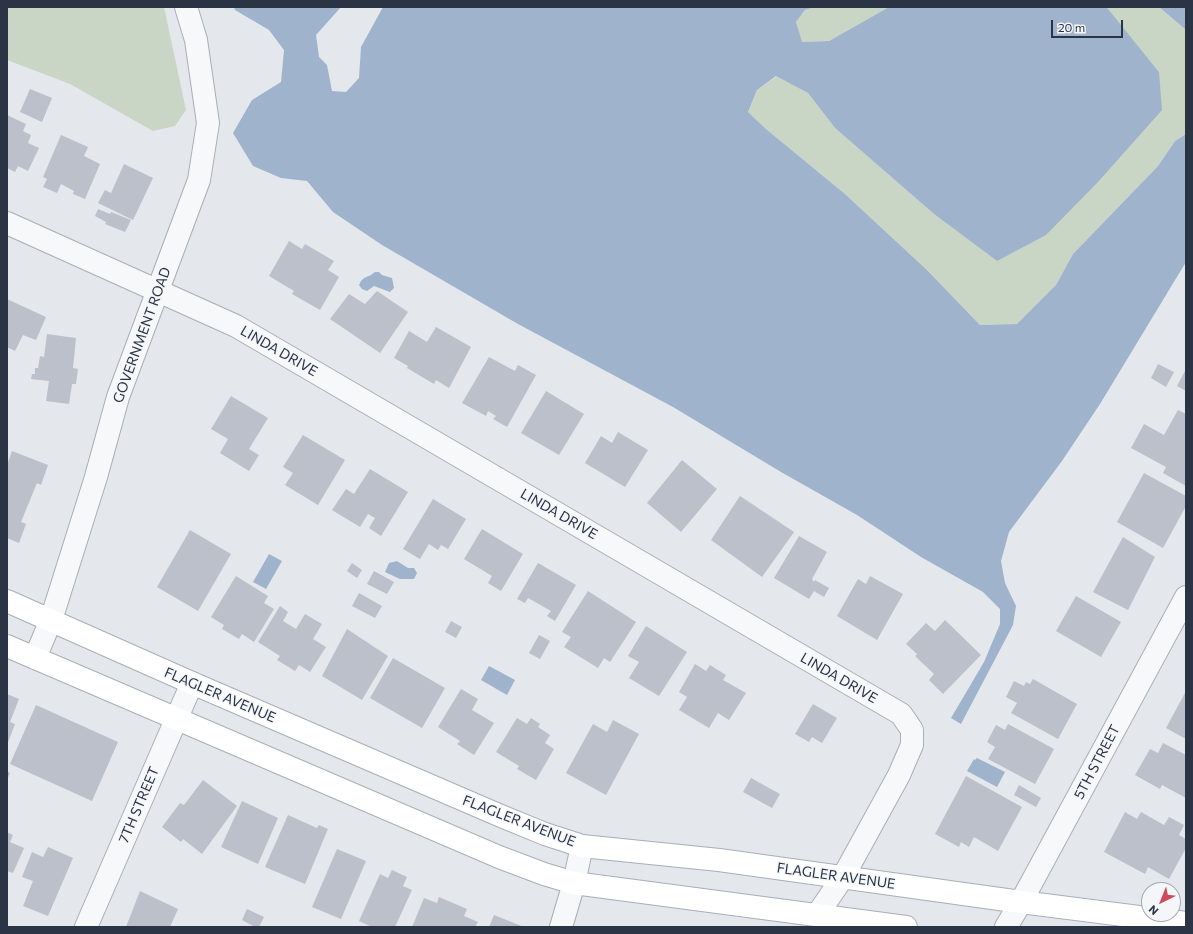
<!DOCTYPE html>
<style>
body{margin:0}
#map{position:relative;width:1193px;height:934px;overflow:hidden;background:#e4e7ec;font-family:Commissioner,sans-serif}
canvas{display:block}
.frame{position:absolute;inset:0;border:8px solid #2b3445;pointer-events:none}
.north{position:absolute;left:1141px;top:882px;width:40px;height:40px;box-sizing:border-box;background:#f4f6f9;border:1px solid #a4a8b1;border-radius:50%;rotate:223deg;font-size:11px;font-weight:700;line-height:16px;text-align:center;color:#2b3445}
.north::after{content:'';display:block;margin:auto;width:14px;height:18px;background:#d1495b;clip-path:polygon(50% 0,100% 100%,50% 72%,0 100%)}
.scale{position:absolute;left:1051px;top:20px;width:72px;height:18px;box-sizing:border-box;border:2px solid #2b3445;border-top:0;padding-left:5px;font-size:12px;line-height:14px;white-space:nowrap;color:#2b3445;-webkit-text-stroke:3px #f4f6f9;paint-order:stroke}
</style>
<div id="map">
<canvas width="1193" height="934"></canvas>
<div class="frame"></div>
<div class="north">N</div>
<div class="scale">20 m</div>
</div>
<script>
const c = document.querySelector('canvas').getContext('2d');
c.lineJoin = 'round';
function paint(path, color) { c.fillStyle = color; c.fill(path, 'evenodd'); }
const toPath = rows => new Path2D(rows.map(r => 'M' + r).join(''));
function stroke(path, color, width, dash) { c.strokeStyle = color; c.lineWidth = width; c.lineCap = dash ? 'butt' : 'round'; c.setLineDash(dash || []); c.stroke(path); }
function drawText(font, color, halo, rows, align = 'center') {
  c.font = font + ' Commissioner,sans-serif'; c.lineWidth = 3; c.setLineDash([]); c.textBaseline = 'middle'; c.strokeStyle = halo; c.fillStyle = color; for (const [text, x, y, turn = 0] of rows) {
    c.save(); c.translate(x, y); c.rotate((+turn || 0) * Math.PI / 180); c.textAlign = isNaN(turn) ? turn : align; if (halo) c.strokeText(text, 0, 0); c.fillText(text, 0, 0); c.restore();
  }
}
const green = toPath([
 [7,7,164,7,186,110,175,126,153,131,70,84,7,60],
 [814,7,889,7,829,41,801,42,796,22,805,10],
 [1105,7,1159,7,1186,30,1186,134,1175,141,1158,166,1073,254,1056,285,1017,324,980,325,927,270,845,194,766,129,748,112,757,90,777,76,808,93,835,128,934,214,997,261,1159,72]
]);
const water = toPath([
 [234,7,341,7,316,35,319,57,327,65,332,91,346,92,359,78,361,47,383,7,814,7,805,10,796,22,802,42,829,41,889,7,1105,7,1108,9,1159,72,1162,110,1098,182,1046,235,997,261,934,214,835,128,808,93,776,76,757,90,748,112,766,129,845,194,927,270,980,325,1017,324,1056,285,1073,254,1158,166,1175,141,1186,134,1186,262,1100,404,1062,461,1009,532,1001,561,1005,583,1016,606,1013,625,961,724,951,718,984,662,1000,624,1000,609,983,592,921,557,857,515,781,472,673,407,518,324,382,245,333,212,307,181,281,178,253,166,233,133,252,100,281,82,284,50,269,30,235,10],
 [1159,7,1186,7,1186,30],
 [375,272,379,272,382,275,392,278,394,288,390,292,374,286,367,291,362,289,359,285,361,281,364,278,371,275],
 [269,554,282,561,266,589,253,582],
 [397,561,408,568,414,568,417,573,414,579,400,579,385,572,389,563],
 [489,666,515,680,507,695,481,680],
 [977,758,1005,772,997,787,967,771,974,759,975,760]
]);
const building = toPath([
 [30,89,52,98,42,122,20,112],
 [7,115,26,124,23,131,31,135,28,143,39,148,28,171,18,166,15,172,7,168],
 [61,135,88,147,84,156,100,164,85,199,73,194,74,191,61,184,57,193,43,187,47,179,43,177],
 [124,164,153,178,133,220,98,203,105,190,111,193],
 [98,209,110,214,111,212,131,220,125,232,105,224,106,222,95,216],
 [289,241,302,249,305,244,334,261,328,270,339,277,320,310,292,294,294,291,269,276],
 [377,291,408,312,380,353,330,319,349,294,365,304],
 [7,299,46,317,36,340,23,335,15,351,7,347],
 [436,327,471,347,449,388,436,380,434,384,407,368,408,366,394,358,409,331,427,342],
 [47,334,76,338,73,368,78,369,76,384,72,384,69,404,46,401,49,381,31,379,32,374,35,374,35,368,38,368,40,356,44,357],
 [489,357,515,371,518,365,536,375,507,427,493,419,496,416,488,411,486,416,462,403],
 [1158,364,1174,372,1166,387,1151,378],
 [1186,369,1186,391,1177,386],
 [546,391,584,414,559,455,521,433],
 [231,396,268,418,249,449,259,455,249,471,220,453,228,439,211,429],
 [1178,410,1186,414,1186,486,1163,473,1166,467,1131,448,1144,424,1164,435],
 [618,432,648,450,625,487,585,463,601,436,612,443],
 [303,435,345,460,318,505,285,485,293,473,283,467],
 [12,451,48,465,41,485,37,483,21,522,26,524,19,543,7,538,7,465],
 [682,460,717,489,681,532,647,503],
 [370,469,408,492,381,536,369,528,375,518,368,514,360,527,332,510,346,489,354,494],
 [1144,473,1186,496,1186,506,1163,548,1117,522],
 [740,496,794,532,762,577,711,540],
 [433,499,466,519,448,549,441,545,438,550,429,544,420,559,403,549],
 [482,529,523,554,501,591,488,583,492,576,464,559],
 [190,530,231,554,198,611,157,587],
 [799,536,827,552,812,579,814,582,815,580,829,588,824,597,814,591,809,599,774,578],
 [1123,537,1155,557,1128,610,1093,592],
 [352,563,362,570,357,578,347,571],
 [538,563,576,585,555,621,547,616,551,611,528,598,525,603,517,599],
 [374,571,394,582,387,594,367,584],
 [236,576,268,596,264,603,274,609,254,642,242,634,239,639,222,629,224,625,211,617],
 [870,576,903,594,877,640,837,616,858,579,866,584],
 [588,591,636,622,610,662,604,658,598,668,564,647,571,637,562,632],
 [359,593,382,606,375,618,352,606],
 [1076,596,1121,622,1101,657,1056,631],
 [280,606,288,612,283,621,296,629,305,614,322,624,313,639,326,647,310,672,299,665,295,671,277,660,280,656,258,642],
 [945,620,981,655,943,694,929,680,934,674,915,656,917,654,906,644,926,623,935,631],
 [451,621,462,627,456,638,445,632],
 [646,626,687,652,659,696,629,678,639,662,628,656],
 [347,629,388,656,362,700,322,676],
 [539,635,550,641,540,659,529,653],
 [393,658,445,688,422,728,370,698],
 [695,664,706,671,710,665,726,675,723,680,746,693,729,720,718,713,709,728,679,710,687,697,679,692],
 [1033,679,1077,704,1058,739,1011,713,1017,703,1006,697,1014,681,1024,686,1026,682,1030,684],
 [461,689,478,699,472,710,494,723,474,755,457,744,460,741,438,727],
 [1186,691,1186,739,1166,728],
 [7,694,19,699,10,722,15,724,7,745],
 [813,704,837,718,822,743,812,737,809,742,795,734],
 [36,705,118,742,92,801,10,764],
 [517,718,527,724,531,718,540,724,538,727,550,735,545,743,554,749,536,780,517,769,519,766,496,752],
 [613,720,639,734,606,795,566,773,593,724,607,732],
 [1008,724,1054,749,1035,784,988,759,995,747,987,742,996,725,1005,730],
 [1163,743,1186,755,1186,798,1162,785,1160,789,1135,775,1150,749,1158,753],
 [7,771,10,773,7,780],
 [966,776,1022,807,998,851,974,837,969,847,961,842,959,847,935,834],
 [751,778,780,794,772,808,743,792],
 [203,780,237,806,202,854,183,839,181,842,162,827,180,803,184,805],
 [1019,785,1041,798,1036,807,1014,795],
 [242,801,278,818,258,864,221,847],
 [1125,812,1137,819,1141,812,1164,825,1169,817,1184,825,1179,835,1186,839,1186,848,1169,879,1148,867,1145,874,1104,852],
 [288,815,317,828,319,825,328,829,305,884,265,867],
 [7,832,13,835,10,842,24,848,13,873,7,871],
 [48,847,73,858,48,916,23,906,33,881,22,877,32,852,43,857],
 [337,849,366,861,341,919,312,907],
 [392,870,407,877,403,886,412,890,395,927,372,927,359,921,380,874,388,878],
 [140,891,178,909,170,927,126,927],
 [439,897,467,909,464,916,478,922,475,927,412,927,424,898,437,903],
 [247,909,264,917,259,927,255,927,242,920],
 [494,915,524,927,489,927]
]);
const minor = toPath([
 [7,223,236,326,901,714,912,730,912,745,899,775,843,877,817,915],
 [35,658,51,620,96,477,118,397,199,180,208,123,196,40,186,7],
 [1021,902,1186,597],
 [86,927,192,683],
 [561,927,574,883,582,846]
]);
const tertiary = toPath([
 [1006,927,1021,902]
]);
const secondary = toPath([
 [7,601,192,683,501,816,545,834,582,846,719,860,1021,902,1186,923],
 [7,646,499,857,544,874,574,883,906,927]
]);
const streetNames = [
 ["GOVERNMENT ROAD",142,335,-70],
 ["LINDA DRIVE",279,351,30],
 ["LINDA DRIVE",559,514,30],
 ["LINDA DRIVE",839,678,30],
 ["FLAGLER AVENUE",220,695,23],
 ["5TH STREET",1097,762,-62],
 ["7TH STREET",139,805,-67],
 ["FLAGLER AVENUE",519,821,21],
 ["FLAGLER AVENUE",836,876,8]
];
paint(green, '#c9d6c5');
paint(water, '#9fb4cc');
paint(building, '#bbc0ca');
stroke(minor, '#a9aeb7', 24);
stroke(tertiary, '#a9aeb7', 24);
stroke(secondary, '#a9aeb7', 24);
stroke(minor, '#f7f8fa', 22);
stroke(tertiary, '#f7f8fa', 22);
stroke(secondary, '#fff', 22);
drawText('14px', '#2b3445', '#f4f6f9', streetNames);
</script>
